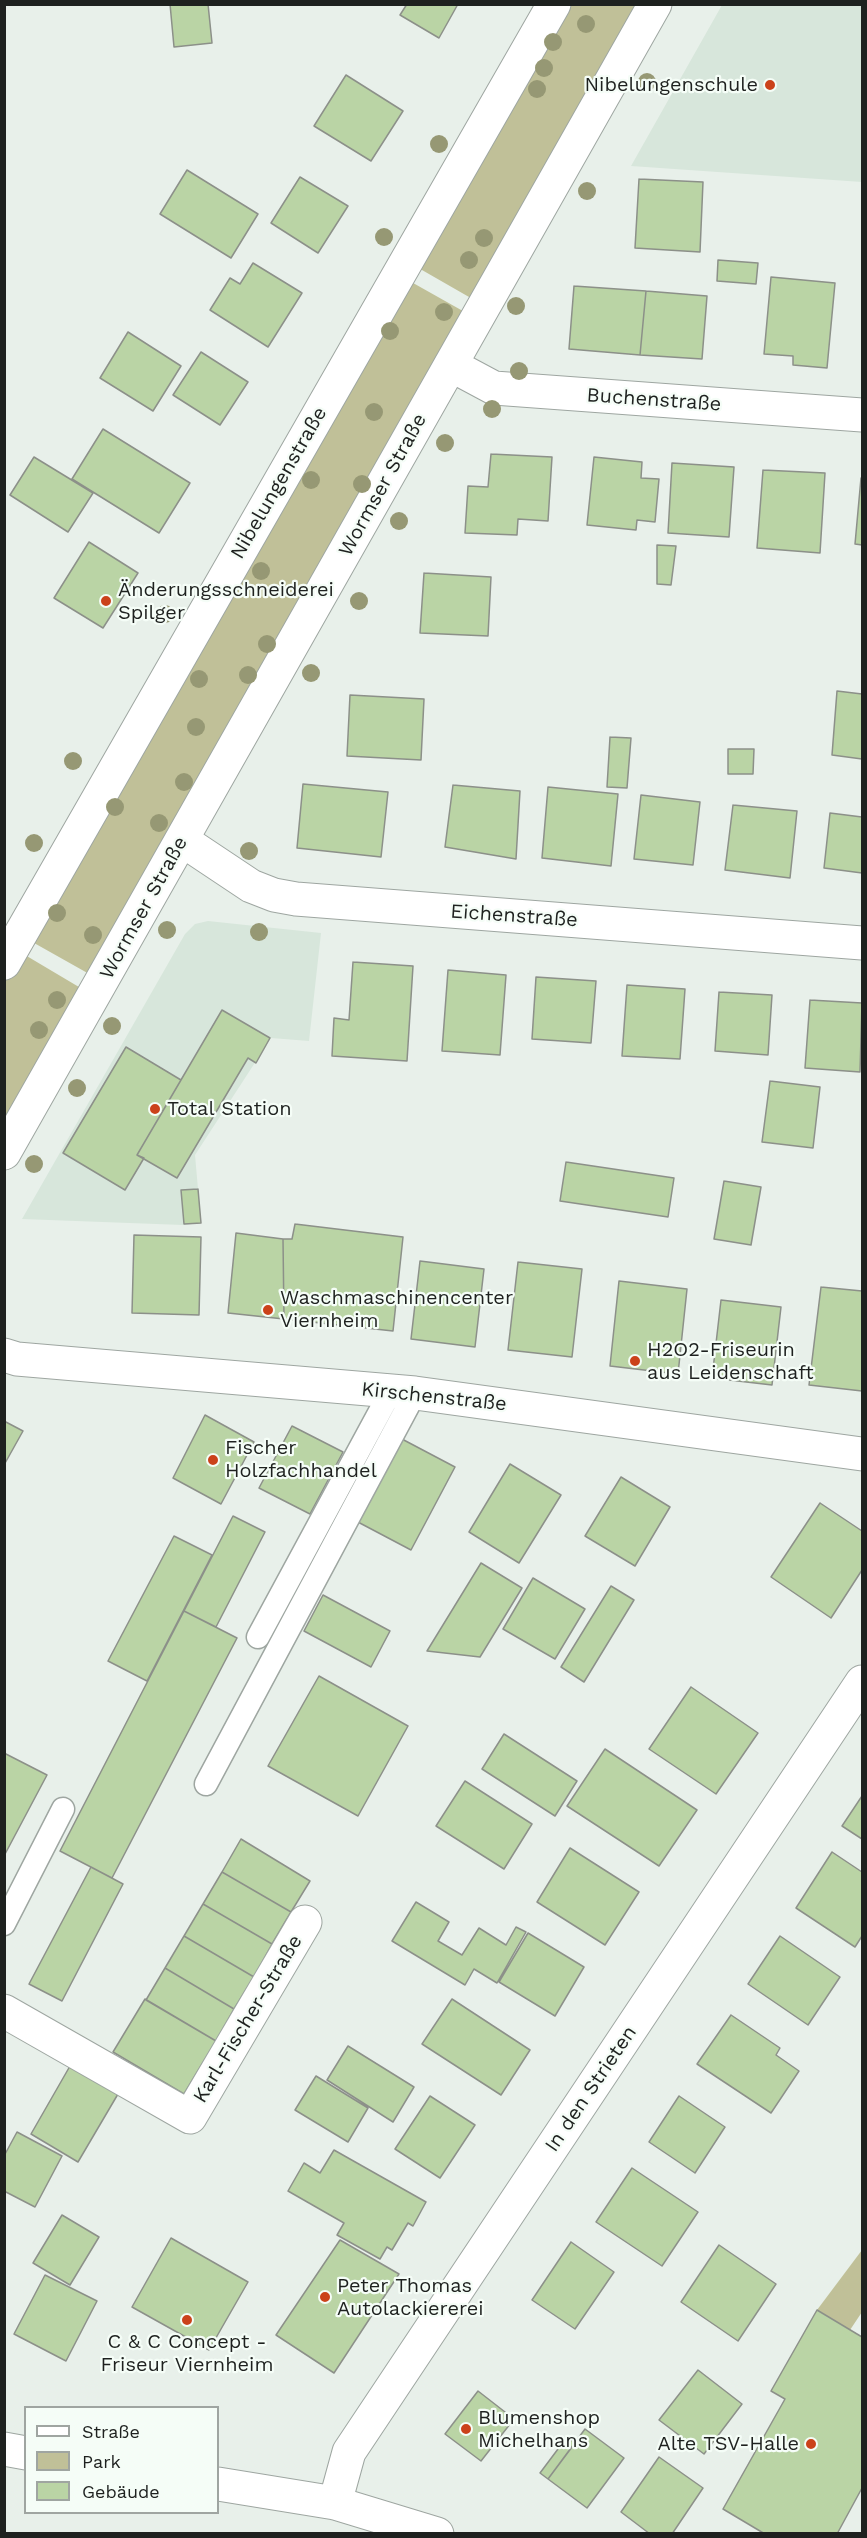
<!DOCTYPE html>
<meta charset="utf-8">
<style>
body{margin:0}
#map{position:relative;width:867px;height:2538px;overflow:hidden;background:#e8f0ea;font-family:"Work Sans",sans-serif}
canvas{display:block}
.frame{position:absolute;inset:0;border:6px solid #1e211f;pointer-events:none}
.legend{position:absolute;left:24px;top:2406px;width:195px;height:108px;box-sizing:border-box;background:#f5fdf7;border:2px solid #9fa5a1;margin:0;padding:8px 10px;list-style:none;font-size:18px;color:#1e211f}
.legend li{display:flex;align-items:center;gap:12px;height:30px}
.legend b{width:30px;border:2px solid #9fa5a1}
</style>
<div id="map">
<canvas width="867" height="2538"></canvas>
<div class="frame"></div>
<ul class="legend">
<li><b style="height:8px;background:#fff"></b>Straße</li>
<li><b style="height:16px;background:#c0c098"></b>Park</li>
<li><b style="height:16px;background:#bad4a5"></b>Gebäude</li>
</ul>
</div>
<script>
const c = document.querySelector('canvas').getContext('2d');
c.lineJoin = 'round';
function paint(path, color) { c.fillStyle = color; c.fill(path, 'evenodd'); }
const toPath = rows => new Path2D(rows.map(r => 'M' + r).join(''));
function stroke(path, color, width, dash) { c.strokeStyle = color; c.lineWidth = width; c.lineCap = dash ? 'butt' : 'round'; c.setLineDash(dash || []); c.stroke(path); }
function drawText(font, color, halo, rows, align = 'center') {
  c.font = font + ' "Work Sans",sans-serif'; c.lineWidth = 4.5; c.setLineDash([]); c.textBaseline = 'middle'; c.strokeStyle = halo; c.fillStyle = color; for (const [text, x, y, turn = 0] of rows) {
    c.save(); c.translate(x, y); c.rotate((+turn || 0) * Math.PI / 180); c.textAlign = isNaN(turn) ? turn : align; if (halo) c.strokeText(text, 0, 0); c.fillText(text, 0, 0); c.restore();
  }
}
const built = toPath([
 [722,5,862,5,862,182,631,166],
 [208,921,321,933,309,1041,271,1038,195,1155,201,1223,183,1225,22,1219,185,934,195,924]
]);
const green = toPath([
 [565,5,646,5,476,301,415,266],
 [406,279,470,315,91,975,27,939],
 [20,952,84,990,5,1130,5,981],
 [862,2250,862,2312,850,2330,817,2310]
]);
const building = toPath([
 [170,4,208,4,212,43,174,47,170,4],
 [407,4,458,4,439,38,400,15,407,4],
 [346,75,403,111,371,161,314,126,346,75],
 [187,170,258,214,231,258,160,214,187,170],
 [300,177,348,206,318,253,271,223,300,177],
 [639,179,703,182,700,252,635,248,639,179],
 [718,260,758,263,756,284,717,281,718,260],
 [253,263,302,293,268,347,210,310,230,278,240,284,253,263],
 [771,277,835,283,827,368,793,365,793,356,764,354,771,277],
 [574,286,646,291,640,355,569,349,574,286],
 [646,291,707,296,702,359,640,355,646,291],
 [128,332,181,366,153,411,100,378,128,332],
 [201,352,248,382,220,425,173,395,201,352],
 [103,429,190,483,159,533,72,479,103,429],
 [491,454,552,457,548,521,518,519,517,535,465,533,468,486,488,487,491,454],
 [34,457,93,493,68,532,10,495,34,457],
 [594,457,642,462,641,478,659,479,655,522,637,520,636,530,587,525,594,457],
 [672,463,734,467,729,537,668,533,672,463],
 [763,470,825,473,820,553,757,548,763,470],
 [861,478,862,478,862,545,855,544,861,478],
 [89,542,138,573,103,628,54,598,89,542],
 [657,545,676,546,671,585,657,584,657,545],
 [424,573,491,577,488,636,420,633,424,573],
 [837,691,862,694,862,759,832,755,837,691],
 [350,695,424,699,421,760,347,756,350,695],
 [610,737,631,738,627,788,607,787,610,737],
 [728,749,754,749,753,774,728,774,728,749],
 [303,784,388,792,381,857,297,848,303,784],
 [453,785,520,791,516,859,445,847,453,785],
 [548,787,618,794,611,866,542,858,548,787],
 [641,795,700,802,693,865,634,859,641,795],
 [733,805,797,811,790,878,725,870,733,805],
 [830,813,862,817,862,873,824,868,830,813],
 [353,962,413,966,407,1061,332,1056,334,1018,349,1020,353,962],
 [448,970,506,975,500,1055,442,1051,448,970],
 [536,977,596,981,591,1043,532,1039,536,977],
 [627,985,685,989,680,1059,622,1056,627,985],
 [719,992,772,995,768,1055,715,1051,719,992],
 [810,1000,862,1003,860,1072,805,1068,810,1000],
 [222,1010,270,1038,256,1063,248,1058,177,1178,137,1155,222,1010],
 [126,1047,181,1080,137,1155,144,1158,125,1190,63,1153,126,1047],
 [770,1081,820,1087,813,1148,762,1142,770,1081],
 [566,1162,674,1178,668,1217,560,1201,566,1162],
 [724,1181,761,1187,751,1245,714,1239,724,1181],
 [198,1189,201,1223,184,1224,181,1190,198,1189],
 [295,1224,403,1237,393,1331,284,1319,283,1239,292,1239,295,1224],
 [236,1233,283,1239,284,1319,228,1313,236,1233],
 [134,1235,201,1237,199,1315,132,1313,134,1235],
 [420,1261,484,1269,475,1347,411,1339,420,1261],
 [518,1262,582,1269,572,1357,508,1350,518,1262],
 [619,1281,687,1289,678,1374,610,1366,619,1281],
 [821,1287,862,1291,862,1391,809,1385,821,1287],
 [721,1300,781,1307,772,1385,712,1378,721,1300],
 [205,1415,254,1442,221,1504,173,1478,205,1415],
 [4,1421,23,1431,4,1465,4,1421],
 [292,1426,343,1452,310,1514,259,1488,292,1426],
 [400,1438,455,1467,411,1550,356,1521,400,1438],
 [510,1464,561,1495,519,1563,469,1532,510,1464],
 [621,1477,670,1507,635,1566,585,1536,621,1477],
 [820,1503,862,1531,862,1570,831,1618,771,1577,820,1503],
 [233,1516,265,1532,216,1627,184,1611,233,1516],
 [174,1536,212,1555,147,1681,108,1661,174,1536],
 [481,1563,522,1588,480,1657,427,1651,481,1563],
 [533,1578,585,1609,555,1659,503,1629,533,1578],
 [611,1586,634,1600,584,1682,561,1667,611,1586],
 [323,1595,390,1631,371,1667,304,1631,323,1595],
 [184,1611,237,1638,112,1878,60,1851,184,1611],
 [319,1676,408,1726,358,1816,268,1766,319,1676],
 [691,1687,758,1733,716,1794,649,1749,691,1687],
 [504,1734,577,1781,555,1816,482,1769,504,1734],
 [605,1749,697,1810,659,1866,567,1806,605,1749],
 [4,1753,47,1775,4,1856,4,1753],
 [465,1781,532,1824,504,1869,436,1826,465,1781],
 [862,1796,862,1839,842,1826,862,1796],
 [241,1839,310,1881,291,1912,222,1872,241,1839],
 [570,1848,639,1892,605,1945,537,1902,570,1848],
 [832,1852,862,1872,862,1936,855,1947,796,1908,832,1852],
 [91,1867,123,1884,62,2001,29,1984,91,1867],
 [222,1872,291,1912,272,1944,203,1904,222,1872],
 [416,1902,449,1922,438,1941,462,1955,479,1928,506,1945,516,1927,526,1932,497,1983,474,1969,465,1985,392,1941,416,1902],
 [203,1904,272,1944,254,1977,184,1936,203,1904],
 [528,1933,584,1967,555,2016,499,1982,528,1933],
 [184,1936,254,1977,234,2009,165,1968,184,1936],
 [780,1936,840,1977,808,2025,748,1984,780,1936],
 [165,1968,234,2009,216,2041,146,2000,165,1968],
 [145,1999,216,2041,184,2094,113,2052,145,1999],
 [452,1999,530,2050,501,2095,422,2044,452,1999],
 [731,2015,780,2048,776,2055,799,2071,771,2113,697,2064,731,2015],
 [348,2046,414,2087,393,2122,327,2080,348,2046],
 [70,2066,118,2094,78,2162,31,2134,70,2066],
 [316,2076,368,2108,348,2142,295,2110,316,2076],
 [430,2096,475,2125,440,2178,395,2149,430,2096],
 [679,2096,725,2127,695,2173,649,2142,679,2096],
 [17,2132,62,2156,35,2207,4,2191,4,2156,17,2132],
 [334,2150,426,2202,413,2226,408,2223,392,2250,387,2247,380,2259,337,2235,344,2223,288,2191,304,2163,320,2173,334,2150],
 [632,2168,698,2212,662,2266,596,2222,632,2168],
 [62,2215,99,2237,70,2285,33,2263,62,2215],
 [171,2238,248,2282,209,2350,132,2307,171,2238],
 [340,2240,399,2274,334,2373,276,2335,340,2240],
 [571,2242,614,2272,575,2329,532,2300,571,2242],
 [719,2245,776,2284,738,2341,681,2302,719,2245],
 [45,2275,97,2301,66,2361,14,2334,45,2275],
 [817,2310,862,2337,862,2488,837,2534,765,2534,723,2509,785,2399,771,2391,817,2310],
 [698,2370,742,2404,704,2454,659,2420,698,2370],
 [478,2391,514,2419,481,2461,445,2434,478,2391],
 [585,2429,624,2458,587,2508,548,2479,585,2429],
 [567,2437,575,2443,548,2479,540,2473,567,2437],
 [659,2457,703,2488,672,2534,650,2534,621,2512,659,2457]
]);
const service = toPath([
 [258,1637,391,1391],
 [206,1784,415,1393],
 [4,1924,63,1809]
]);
const minor = toPath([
 [451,365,494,388,862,415],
 [182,840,251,886,274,895,296,899,862,943],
 [4,1355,17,1359,415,1393,862,1454],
 [4,2011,190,2117,305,1922],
 [4,2449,26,2453],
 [218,2484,335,2503,437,2534],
 [335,2503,349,2452,862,1682]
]);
const tertiary = toPath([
 [4,963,554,4],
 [4,1153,655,4]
]);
const trees = [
 [586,24],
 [553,42],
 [544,68],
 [647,82],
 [537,89],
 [439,144],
 [587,191],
 [384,237],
 [484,238],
 [469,260],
 [516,306],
 [444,312],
 [390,331],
 [519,371],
 [492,409],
 [374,412],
 [445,443],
 [311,480],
 [362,484],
 [399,521],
 [261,571],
 [359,601],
 [165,614],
 [267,644],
 [311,673],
 [248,675],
 [199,679],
 [196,727],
 [73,761],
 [184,782],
 [115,807],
 [159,823],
 [34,843],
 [249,851],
 [57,913],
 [167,930],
 [259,932],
 [93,935],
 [57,1000],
 [112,1026],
 [39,1030],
 [77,1088],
 [34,1164]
];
const markers = [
 [770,85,6,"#cb421a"],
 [106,601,6,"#cb421a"],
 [155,1109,6,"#cb421a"],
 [268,1310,6,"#cb421a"],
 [635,1361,6,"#cb421a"],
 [213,1460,6,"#cb421a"],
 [325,2297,6,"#cb421a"],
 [187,2320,6,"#cb421a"],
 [466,2429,6,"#cb421a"],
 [811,2444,6,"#cb421a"]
];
const poiNames = [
 ["Nibelungenschule",758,85,"right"],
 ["Änderungsschneiderei",118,590],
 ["Spilger",118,613],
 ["Total Station",167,1109],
 ["Waschmaschinencenter",280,1298],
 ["Viernheim",280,1321],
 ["H2O2-Friseurin",647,1350],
 ["aus Leidenschaft",647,1373],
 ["Fischer",225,1448],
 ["Holzfachhandel",225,1471],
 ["Peter Thomas",337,2286],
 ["Autolackiererei",337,2309],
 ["C & C Concept -",187,2342,"center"],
 ["Friseur Viernheim",187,2365,"center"],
 ["Blumenshop",478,2418],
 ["Michelhans",478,2441],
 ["Alte TSV-Halle",799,2444,"right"]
];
const streetNames = [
 ["Buchenstraße",654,400,4],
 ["Nibelungenstraße",279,483,-60],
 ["Wormser Straße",383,485,-61],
 ["Wormser Straße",144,908,-61],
 ["Eichenstraße",514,916,4],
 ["Kirschenstraße",434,1397,6],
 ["Karl-Fischer-Straße",248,2019,-59],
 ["In den Strieten",591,2089,-56]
];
paint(built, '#d7e6db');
paint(green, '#c0c098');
paint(building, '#bad4a5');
stroke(building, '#8c9089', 1.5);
stroke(service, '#9ea6a1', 25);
stroke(minor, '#9ea6a1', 35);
stroke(tertiary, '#9ea6a1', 35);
stroke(service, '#fff', 22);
stroke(minor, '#fff', 33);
stroke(tertiary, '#fff', 33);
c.fillStyle = '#969874';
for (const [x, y] of trees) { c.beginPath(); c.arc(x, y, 9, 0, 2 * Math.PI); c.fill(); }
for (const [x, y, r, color] of markers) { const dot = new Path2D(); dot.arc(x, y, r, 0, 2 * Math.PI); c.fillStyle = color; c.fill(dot); stroke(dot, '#f5fdf7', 2); }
drawText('20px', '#1e211f', '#f5fdf7', poiNames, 'left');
drawText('20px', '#1e211f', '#f5fdf7', streetNames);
</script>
